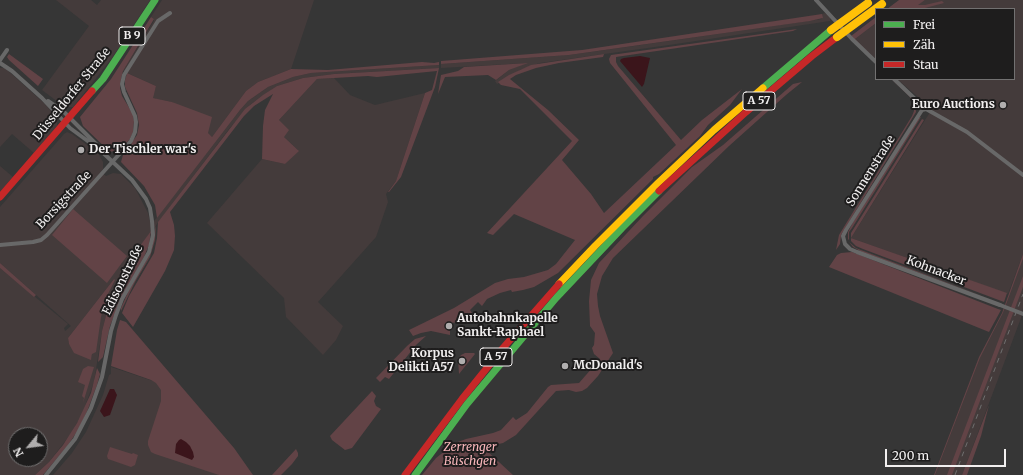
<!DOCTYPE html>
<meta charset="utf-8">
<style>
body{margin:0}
#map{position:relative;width:1023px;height:475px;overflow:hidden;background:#363636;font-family:Merriweather,serif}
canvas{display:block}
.legend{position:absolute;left:875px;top:8px;width:140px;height:72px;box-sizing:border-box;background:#1e1d1d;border:1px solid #727171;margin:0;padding:5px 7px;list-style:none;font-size:12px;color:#f1efef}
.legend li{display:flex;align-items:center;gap:8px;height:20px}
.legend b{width:20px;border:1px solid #727171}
.north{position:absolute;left:8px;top:427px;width:40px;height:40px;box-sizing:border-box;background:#1e1d1d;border:1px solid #727171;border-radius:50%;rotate:241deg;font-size:11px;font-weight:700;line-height:16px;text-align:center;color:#f1efef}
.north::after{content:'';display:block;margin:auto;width:14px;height:18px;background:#b0aeae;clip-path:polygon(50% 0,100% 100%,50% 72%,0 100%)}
.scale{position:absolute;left:885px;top:449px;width:121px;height:18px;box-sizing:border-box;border:2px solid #f1efef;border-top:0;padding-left:5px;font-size:12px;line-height:14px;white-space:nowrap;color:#f1efef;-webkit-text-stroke:3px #1e1d1d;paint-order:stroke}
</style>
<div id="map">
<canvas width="1023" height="475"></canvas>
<ul class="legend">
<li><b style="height:5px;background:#4caf50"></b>Frei</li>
<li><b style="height:5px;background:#ffc107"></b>Zäh</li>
<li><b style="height:5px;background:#c62828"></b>Stau</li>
</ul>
<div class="north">N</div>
<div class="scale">200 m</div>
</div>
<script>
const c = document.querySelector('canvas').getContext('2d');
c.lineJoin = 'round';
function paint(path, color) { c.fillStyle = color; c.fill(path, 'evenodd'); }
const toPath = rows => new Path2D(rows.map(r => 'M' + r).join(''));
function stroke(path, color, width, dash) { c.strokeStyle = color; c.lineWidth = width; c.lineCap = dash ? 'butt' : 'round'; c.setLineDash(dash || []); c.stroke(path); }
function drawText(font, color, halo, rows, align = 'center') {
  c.font = font + ' Merriweather,serif'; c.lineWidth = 4; c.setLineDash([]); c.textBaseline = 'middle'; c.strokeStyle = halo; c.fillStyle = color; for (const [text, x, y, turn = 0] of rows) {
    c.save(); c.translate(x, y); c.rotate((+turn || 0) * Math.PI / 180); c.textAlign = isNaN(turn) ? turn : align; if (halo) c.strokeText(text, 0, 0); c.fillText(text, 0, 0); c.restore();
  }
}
const built = toPath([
 [56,0,91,0,97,5,101,0,150,0,112,58,73,107,67,107,58,102,42,90,89,26],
 [162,0,314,0,291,69,258,82,246,91,212,137,172,102,152,98,156,86,123,71,154,21,154,19,151,17],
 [925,0,1023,0,1023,254,1008,294,851,238,932,109,897,79,1014,79,1014,9,910,9],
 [825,13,830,17,830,21,669,45,540,63,520,70,497,84,495,81,499,78,509,70,526,63,441,68,441,64,569,55,634,46,822,19,822,14],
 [876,23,876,59,855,39],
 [439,65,439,68,334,74,303,78,277,86,251,104,229,129,135,253,121,273,108,308,102,331,94,382,82,414,70,435,49,462,35,475,0,475,0,268,68,324,64,328,65,331,71,326,0,263,0,207,64,134,67,132,72,134,98,153,103,162,103,169,101,172,106,176,113,173,121,174,135,188,148,213,151,225,240,110,248,101,268,87,293,77,311,73],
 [114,279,103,307,91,359,69,344,68,338],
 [16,435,40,435,40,459,16,459],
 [0,68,5,68,45,104,57,118,57,126,34,153,12,134,0,147],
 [334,78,350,95,375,105,425,93,396,181,386,194,388,202,376,237,318,302,343,326,336,340,323,355,286,317,284,298,207,223,262,159,285,164,298,150,284,137,279,120,317,79],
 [0,166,13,177,0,192],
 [1023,259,1023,308,1021,318,962,475,935,475,980,358,1003,313],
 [111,367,162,384,219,475,53,475,72,453,86,432,103,395,109,375,111,374]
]);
const green = toPath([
 [899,0,925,0,918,5,925,5,942,1,944,3,925,8,887,9],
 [822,14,823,18,810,21,569,55,441,64,441,61,582,50],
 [151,17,154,19,123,71,121,79,120,88,122,96,133,114,134,121,133,132,130,139,121,149,110,152,83,126,80,117,111,79],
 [876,17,876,23,855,39,876,59,851,36],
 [797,29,793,31,616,57,616,62,618,66,681,140,702,120,742,89,730,105,708,125,700,136,659,174,653,177,653,179,558,273,534,287,523,290,512,292,511,290,500,293,487,299,482,306,478,302,470,310,472,313,464,322,448,323,446,326,447,329,450,331,450,335,431,331,421,333,413,336,409,330,454,308,495,283,508,279,524,277,548,270,556,264,575,240,514,214,493,235,487,233,572,141,520,89,501,85,498,82,509,75,531,65,604,54,603,57,559,63,536,68,516,75,510,79,548,110,579,140,562,160,591,194,604,213,676,145,610,63,609,59,611,55],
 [9,54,43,79,38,86,9,60,7,57],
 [422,62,434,63,439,62,439,65,311,73,293,77,268,87,248,101,240,110,157,218,155,205,144,186,121,162,123,155,137,135,139,125,137,113,125,87,125,80,127,73,156,86,153,98,172,102,212,117,208,133,212,137,246,91,258,82,291,69,328,70],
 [528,63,509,70,496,80,488,75,445,77,438,94,441,75,458,71,464,67],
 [439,68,435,87,401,177,389,192,388,192,396,181,425,93,432,90,437,71,377,77,368,76,317,79,279,120,289,130,284,137,299,151,285,164,262,159,263,126,265,110,273,94,254,106,244,116,170,212,174,225,175,236,174,250,165,271,133,327,122,313,129,296,154,253,157,238,158,222,235,122,245,109,263,95,277,86,303,78,334,74],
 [891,79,910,95,915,104,916,112,841,235,840,244,836,250,839,235,912,116,914,111,914,103,909,96],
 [802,82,786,95,729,146,613,258,602,276,597,294,598,306,600,316,613,353,598,376,587,388,582,391,576,392,569,390,556,391,516,435,503,443,485,447,486,450,513,475,422,475,436,458,455,443,466,439,493,433,501,430,513,417,516,420,527,413,548,387,551,385,579,383,600,359,594,354,592,348,594,345,595,333,590,326,589,301,591,280,599,263,642,217,692,167,723,145,793,84],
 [921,117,852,228,849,232,849,239,848,240,848,232,853,222,918,118],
 [922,119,924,120,851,238,1007,293,1004,302,863,249,856,246,851,241,851,233],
 [73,209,127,256,107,283,52,235],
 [156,224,155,240,150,257,135,282,121,311,121,308,129,290,151,252],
 [151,231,149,245,144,257,121,298,110,326,103,357,98,362,102,331,108,308,116,285,128,262],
 [849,242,856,248,861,250,988,298,862,252,853,247],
 [852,252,998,309,1001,310,989,332,829,267,837,255,841,253],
 [1023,254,1023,259,1003,313,980,358,935,475,934,475,979,357,1002,313],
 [0,263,36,295,34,297,0,268],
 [1023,276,1023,287,952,475,947,475],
 [114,279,115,280,108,294,101,317,96,352,92,354,91,360,74,353,69,344,68,338],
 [120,320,126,322,234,448,253,475,219,475,155,454,151,452,148,445,148,441,161,401,161,390,156,383,151,380,111,366,117,330],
 [426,336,416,345,389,379,385,377,380,382,376,378,407,346,415,339],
 [465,353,474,353,475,354,459,374,458,359,461,355],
 [88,366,94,367,83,403,84,398,82,396,85,385,78,382,83,369],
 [97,368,100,374,97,385,88,409,80,427,68,445,43,475,35,475,49,462,63,445,77,423,91,393],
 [372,391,376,396,374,401,376,406,381,409,352,448,345,450,332,440,330,436],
 [989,405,981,436,967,475,962,475],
 [110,447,132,454,133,453,138,455,135,465,131,467,108,459,107,456],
 [296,449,298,453,298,456,292,464,281,475,272,475]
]);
const water = toPath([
 [640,56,650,58,644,84,642,87,620,61,621,59,624,58],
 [110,389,114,389,117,395,110,415,104,417,100,411],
 [181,439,186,442,190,446,193,452,194,457,192,460,175,453,176,444,179,440]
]);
const street = toPath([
 [816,0,852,39,876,62],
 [0,60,7,50],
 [0,63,12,71,42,98,70,128,100,150,132,180,146,199,150,208,152,221,153,235,149,252,122,299,116,315,111,331,102,377,91,408,75,439,46,475],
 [894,79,915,99,922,110],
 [48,101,64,112,96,144],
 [922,110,846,230,843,236,845,244,850,249,857,252,1000,305],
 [922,110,926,109,967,132,1023,175],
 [0,245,33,242,41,240,47,235,131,141,135,132,136,122,135,116,124,92,122,84,124,75,158,21,170,13]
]);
const fast = toPath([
 [763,88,831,30],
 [92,91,103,79,155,0],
 [415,475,467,404,556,298,622,228,659,191]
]);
const slow = toPath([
 [559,284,595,246,658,183,714,130,763,88]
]);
const jam = toPath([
 [659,191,746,112,812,56,837,37],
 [0,197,92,91],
 [405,475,462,399,503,348,559,284]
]);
const rail = toPath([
 [955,475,1023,294]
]);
const streetBridge = toPath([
 [1000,305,1023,314]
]);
const slowBridge = toPath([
 [831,30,868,3],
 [837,37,882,4]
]);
const markers = [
 [1003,105,4,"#b0aeae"],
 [81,150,4,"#b0aeae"],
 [449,326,4,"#b0aeae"],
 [462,361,4,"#b0aeae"],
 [565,366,4,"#b0aeae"]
];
const shields = [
 [132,36,26],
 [759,101,32],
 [496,357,32]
];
const shieldNames = [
 ["B 9",132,36],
 ["A 57",759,101],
 ["A 57",496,357]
];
const streetNames = [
 ["Düsseldorfer Straße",72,94,-51],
 ["Sonnenstraße",871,171,-58],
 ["Borsigstraße",64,200,-47],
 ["Kohnacker",936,271,21],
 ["Edisonstraße",123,280,-64]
];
const poiNames = [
 ["Euro Auctions",995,105,"right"],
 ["Der Tischler war's",89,150],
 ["Autobahnkapelle",457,319],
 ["Sankt-Raphael",457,333],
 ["Korpus",454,354,"right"],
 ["Delikti A57",454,368,"right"],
 ["McDonald's",573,366]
];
const parkNames = [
 ["Zerrenger",470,448],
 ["Büschgen",470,462]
];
paint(built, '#443b3b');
paint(green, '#624346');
paint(water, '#3b151b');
stroke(street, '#686868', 4);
stroke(fast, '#4caf50', 7);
stroke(slow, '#ffc107', 7);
stroke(jam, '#c62828', 7);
stroke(rail, '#6f6f6f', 1, [5, 5]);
stroke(streetBridge, '#686868', 4);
stroke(slowBridge, '#ffc107', 8);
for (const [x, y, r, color] of markers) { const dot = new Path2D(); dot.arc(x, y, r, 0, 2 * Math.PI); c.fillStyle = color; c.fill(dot); stroke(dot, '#1e1d1d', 1.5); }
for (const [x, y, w] of shields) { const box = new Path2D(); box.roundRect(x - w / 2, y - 9, w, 18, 3); c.fillStyle = '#1e1d1d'; c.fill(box); stroke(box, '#f1efef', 1); }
drawText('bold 11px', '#f1efef', null, shieldNames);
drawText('12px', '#f1efef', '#1e1d1d', streetNames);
drawText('bold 12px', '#f1efef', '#1e1d1d', poiNames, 'left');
drawText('italic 12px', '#f8b6ba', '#1e1d1d', parkNames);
</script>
